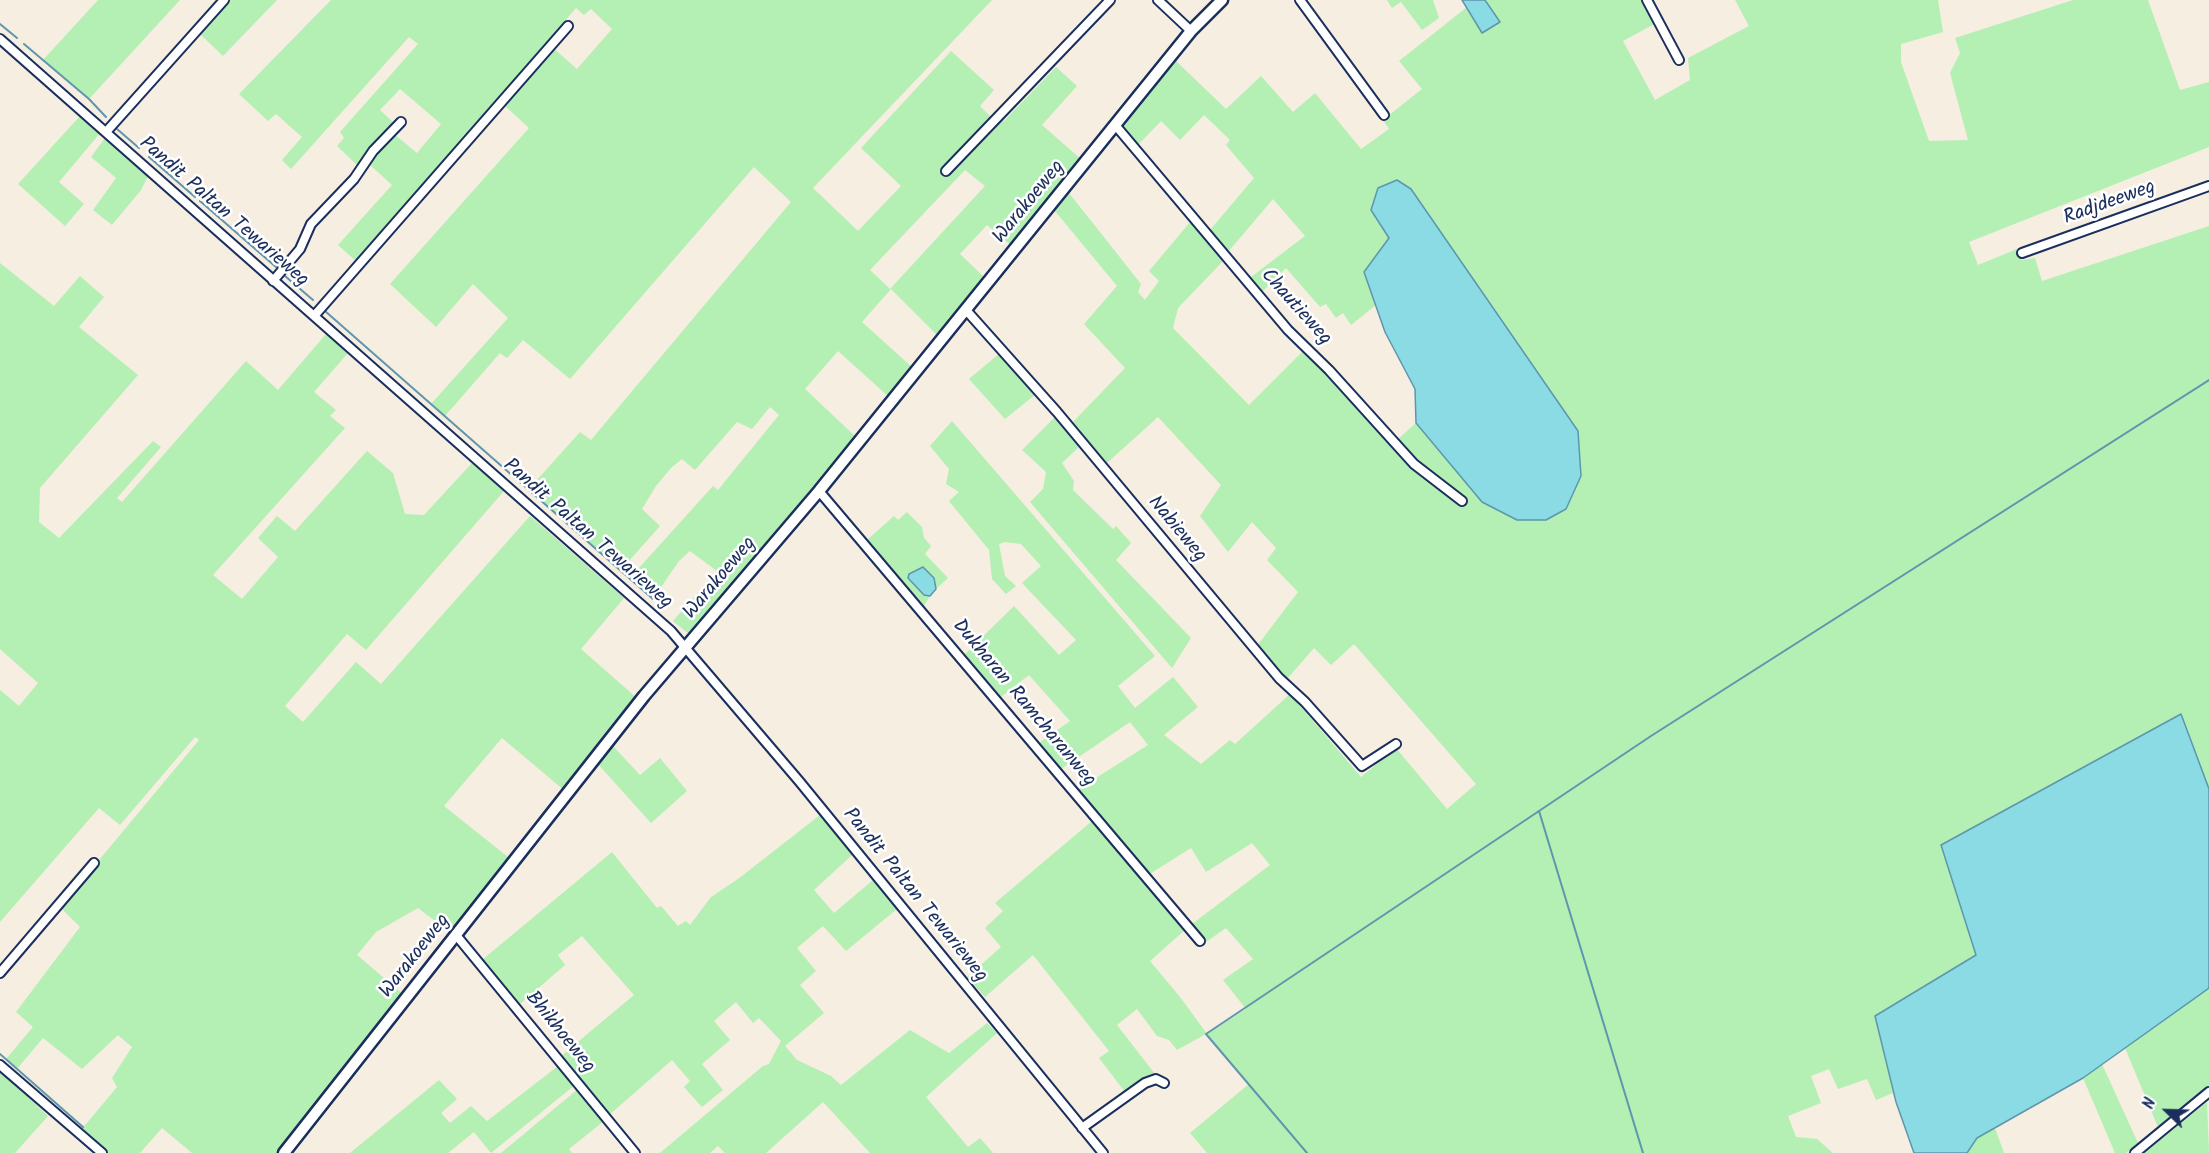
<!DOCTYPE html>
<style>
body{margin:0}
#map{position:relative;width:2209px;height:1153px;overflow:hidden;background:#f6eee0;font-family:Kalam,sans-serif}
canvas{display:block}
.north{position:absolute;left:2137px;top:1081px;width:60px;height:60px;-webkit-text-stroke:4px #fff;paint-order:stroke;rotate:293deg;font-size:16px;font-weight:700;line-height:24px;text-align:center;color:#1b2f5e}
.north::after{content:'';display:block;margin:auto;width:21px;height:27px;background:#1b2f5e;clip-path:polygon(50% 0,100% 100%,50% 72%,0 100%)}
</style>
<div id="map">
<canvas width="2209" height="1153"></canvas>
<div class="north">N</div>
</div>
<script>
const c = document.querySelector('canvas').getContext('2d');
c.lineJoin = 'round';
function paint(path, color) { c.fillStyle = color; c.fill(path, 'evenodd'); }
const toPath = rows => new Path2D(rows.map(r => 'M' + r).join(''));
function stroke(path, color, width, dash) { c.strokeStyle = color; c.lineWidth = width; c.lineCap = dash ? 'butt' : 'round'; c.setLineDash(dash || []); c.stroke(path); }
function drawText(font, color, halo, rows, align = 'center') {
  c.font = font + ' Kalam,sans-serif'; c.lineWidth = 5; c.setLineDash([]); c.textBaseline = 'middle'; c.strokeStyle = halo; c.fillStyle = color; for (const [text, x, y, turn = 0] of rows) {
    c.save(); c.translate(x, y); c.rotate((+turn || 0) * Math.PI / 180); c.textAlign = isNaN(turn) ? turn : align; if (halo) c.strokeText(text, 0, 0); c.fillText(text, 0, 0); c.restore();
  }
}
const green = toPath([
 [98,0,180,0,89,99,43,60],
 [228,0,277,0,223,56,199,33],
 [331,0,992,0,813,188,858,231,901,186,861,148,951,51,994,90,980,106,991,117,995,113,1004,121,1056,67,1077,86,1042,125,1082,160,1012,246,987,225,960,254,985,278,938,336,891,289,862,322,913,368,889,397,838,351,805,389,857,438,696,632,689,634,673,621,717,571,690,551,679,561,653,599,629,579,713,486,718,490,779,415,770,407,752,429,737,422,695,470,682,459,671,468,656,486,642,509,660,526,620,571,528,490,580,432,591,440,791,202,754,167,570,379,523,340,507,358,500,353,445,416,431,404,508,318,473,284,436,327,390,284,529,128,504,105,553,48,577,69,612,29,591,9,584,15,576,8,372,242,358,263,338,245,392,185,369,164,374,156,394,134,417,153,441,124,400,89,380,110,395,124,357,165,337,146,344,138,340,132,418,44,409,37,291,169,282,160,302,137,276,114,268,121,239,94],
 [965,170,985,186,890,289,870,270],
 [1387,0,1433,0,1439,18,1422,30,1401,2,1392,8],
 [1485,0,1644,0,1656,23,1623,41,1655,100,1690,80,1688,58,1749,26,1735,0,1938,0,1943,32,1901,44,1901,62,1929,141,1968,140,1950,73,1960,53,1955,38,2073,0,2148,0,2180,90,2209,82,2209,147,1969,242,1978,265,2017,249,2021,260,2035,258,2042,281,2209,226,2209,797,1976,955,1875,1016,1893,1093,1876,1100,1867,1079,1838,1089,1829,1069,1811,1076,1821,1103,1788,1116,1796,1137,1817,1139,1833,1153,1207,1153,1190,1133,1249,1084,1206,1034,1177,1050,1169,1040,1157,1036,1137,1009,1117,1025,1155,1074,1125,1092,1099,1058,1109,1051,1033,955,985,997,967,977,1001,947,985,928,1003,911,995,903,1092,821,1186,929,1150,961,1180,997,1207,1034,1246,1009,1223,980,1253,959,1226,928,1206,942,1192,924,1270,865,1252,843,1206,872,1191,848,1148,875,1077,790,1148,745,1130,722,1061,769,1039,743,1070,721,1029,675,1001,697,965,654,1014,606,1059,655,1076,640,1022,583,1041,566,1021,544,1005,542,999,544,1005,576,1016,586,1006,594,992,579,989,550,949,501,959,492,946,484,949,469,930,446,952,421,1155,656,1118,686,1135,708,1173,677,1198,707,1164,735,1201,764,1230,740,1235,744,1290,694,1361,777,1396,748,1447,809,1476,784,1354,644,1331,665,1314,648,1287,679,1257,646,1298,592,1267,560,1276,548,1252,522,1228,552,1200,516,1221,485,1158,417,1107,463,1073,422,1125,368,1084,324,1117,286,1055,211,1069,193,1141,284,1138,292,1145,300,1159,281,1149,271,1191,221,1225,259,1178,308,1173,328,1249,405,1304,350,1411,467,1462,505,1465,500,1415,462,1397,440,1416,423,1482,502,1389,238,1364,272,1376,305,1351,325,1343,313,1336,318,1326,304,1320,307,1286,268,1263,291,1251,277,1305,236,1273,199,1228,252,1210,230,1254,178,1226,145,1230,140,1204,115,1180,140,1161,121,1138,145,1121,126,1175,60,1226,109,1261,76,1293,112,1315,93,1361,149,1389,129,1383,120,1422,89,1399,61,1467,7,1482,32,1500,22],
 [80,116,100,133,59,182,84,204,65,226,18,184],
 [105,138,148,176,141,190,112,225,93,210,116,178,91,157],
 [0,263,54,306,80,276,104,297,79,327,138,375,40,488,39,522,59,538,153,441,161,447,117,498,122,502,246,361,278,390,326,334,348,353,314,392,336,410,330,416,345,428,213,575,242,599,278,557,258,538,277,516,295,531,367,451,393,473,405,514,424,515,472,463,504,491,366,650,347,634,285,706,303,722,356,662,381,684,530,516,624,598,581,649,638,699,565,791,502,738,444,806,508,857,451,933,418,908,376,932,357,955,404,995,279,1153,192,1153,162,1128,140,1153,107,1153,81,1130,117,1087,112,1078,132,1047,118,1035,82,1069,43,1038,17,1069,6,1059,33,1027,16,1012,80,927,60,907,199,740,195,737,120,825,99,808,0,922,0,690,19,706,38,683,0,649],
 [1000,353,1036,394,1005,419,969,379],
 [1055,417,1080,446,1062,463,1074,481,1073,490,1113,529,1116,526,1131,543,1116,560,1191,638,1172,668,1030,502,1043,489,1046,472,1022,450],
 [907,512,922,527,924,538,931,546,925,554,948,578,936,589,934,578,908,578,924,595,930,596,924,606,867,540,894,516,898,520],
 [611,744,640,775,660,758,687,791,651,823,597,763],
 [820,815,852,855,814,890,834,913,873,880,897,909,846,951,823,926,797,948,816,971,800,985,824,1013,785,1046,797,1060,831,1076,841,1085,910,1030,949,1053,987,1023,997,1033,926,1097,968,1147,980,1138,993,1153,870,1153,823,1102,766,1153,725,1153,718,1146,710,1153,660,1153,763,1066,769,1064,781,1041,759,1018,753,1023,736,1002,714,1021,730,1040,702,1064,723,1090,702,1107,684,1087,690,1081,672,1060,608,1116,561,1056,634,995,582,936,558,955,565,965,520,1004,482,960,612,852,657,908,661,906,678,926,686,921,690,925,711,897,738,879],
 [2209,988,2209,1087,2158,1127,2125,1048],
 [2102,1064,2138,1143,2126,1153,2115,1153,2083,1078],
 [558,1066,575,1085,491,1153,474,1132,448,1153,350,1153,439,1080,457,1099,441,1113,450,1123,471,1106,487,1121],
 [0,1071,48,1116,15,1153,0,1153],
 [578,1089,604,1121,569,1149,572,1153,501,1153],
 [2207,1102,2209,1153,2144,1153],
 [1995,1128,2004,1153,1967,1153,1977,1138]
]);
const water = toPath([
 [1462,0,1485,0,1500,22,1482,33,1462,0],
 [1397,180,1411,189,1578,431,1581,476,1566,509,1546,520,1517,520,1482,502,1416,423,1415,389,1385,332,1364,272,1389,238,1371,210,1378,188,1397,180],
 [923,567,934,578,936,589,930,596,924,595,908,578,909,574,923,567],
 [2181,714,2209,789,2209,988,2083,1078,1977,1138,1967,1153,1914,1153,1896,1102,1875,1016,1976,955,1941,845,2181,714]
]);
const stream = toPath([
 [0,24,17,38],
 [24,44,89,99,106,117],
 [117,129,139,148],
 [149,157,195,197],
 [200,201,276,267],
 [285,276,313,300],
 [325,311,653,599],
 [1539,811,1643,1153],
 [0,1054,83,1127],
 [1307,1153,1206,1034,1651,736,2209,380]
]);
const street = toPath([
 [1158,0,1191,31],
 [1300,0,1384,115],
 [1647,0,1679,60],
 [0,39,671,631,799,781,1103,1153],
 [1116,126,1288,330,1329,370,1414,464,1462,501],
 [106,132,224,0],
 [946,171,1110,0],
 [2022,253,2209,186],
 [273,281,300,249,311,224,354,179,373,151,401,122],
 [966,310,1057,412,1279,678,1305,702,1362,766,1396,744],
 [314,316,568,26],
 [819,491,1200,941],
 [456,935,635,1153],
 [0,973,94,863],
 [0,1065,102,1153],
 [1082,1128,1145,1083,1156,1079,1164,1083],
 [2135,1153,2209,1092]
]);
const secondary = toPath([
 [284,1153,644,696,819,491,1191,31,1222,0]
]);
const streetNames = [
 ["Warakoeweg",1030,203,-51],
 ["Radjdeeweg",2110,204,-20],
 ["Pandit Paltan Tewarieweg",223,213,41],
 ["Chautieweg",1295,308,48],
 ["Nabieweg",1176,530,50],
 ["Pandit Paltan Tewarieweg",587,535,41],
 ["Warakoeweg",721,579,-50],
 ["Dukharan Ramcharanweg",1023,704,50],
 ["Pandit Paltan Tewarieweg",914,896,51],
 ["Warakoeweg",416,957,-52],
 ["Bhikhoeweg",559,1033,51]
];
paint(green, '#b4efb4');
paint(water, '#8adbe3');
stroke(water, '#5e96ae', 1.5);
stroke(stream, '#5e96ae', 2);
stroke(street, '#1b2f5e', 12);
stroke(secondary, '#1b2f5e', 15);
stroke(street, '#fff', 8);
stroke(secondary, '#fff', 10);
drawText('20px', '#1b2f5e', '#fff', streetNames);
</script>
